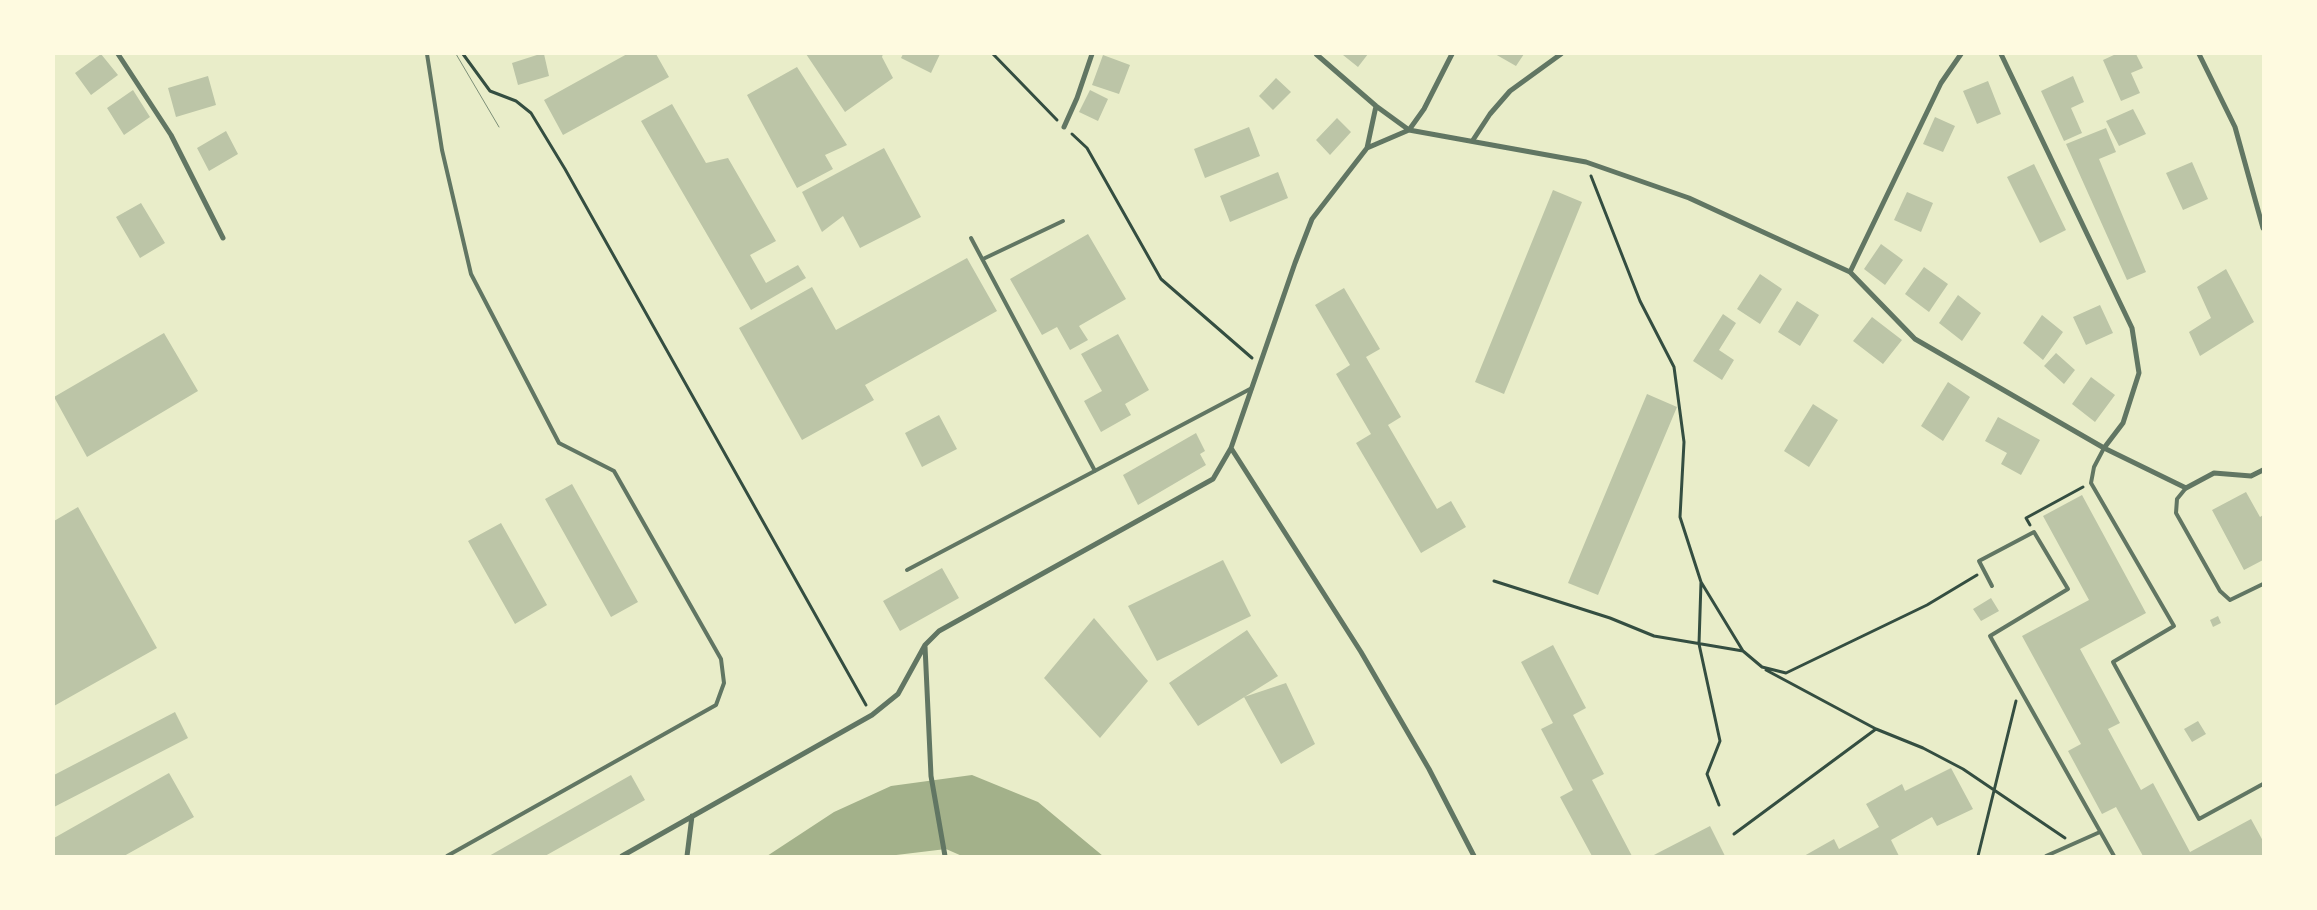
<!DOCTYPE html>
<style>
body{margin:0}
#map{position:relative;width:2317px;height:910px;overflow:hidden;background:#e9edc9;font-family:Arial,sans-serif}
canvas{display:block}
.frame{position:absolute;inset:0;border:55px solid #fefae0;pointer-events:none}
</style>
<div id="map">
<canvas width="2317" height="910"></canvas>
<div class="frame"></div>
</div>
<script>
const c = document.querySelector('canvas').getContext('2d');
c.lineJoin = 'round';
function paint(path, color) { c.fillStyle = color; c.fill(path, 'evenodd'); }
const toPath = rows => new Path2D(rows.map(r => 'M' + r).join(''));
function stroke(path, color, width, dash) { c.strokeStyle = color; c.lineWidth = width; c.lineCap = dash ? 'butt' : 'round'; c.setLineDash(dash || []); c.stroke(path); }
const water = toPath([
 [972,775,1038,802,1103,856,962,856,946,849,888,856,767,856,834,812,891,786]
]);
const building = toPath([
 [101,54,118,75,91,95,75,73],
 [540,54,544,54,549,76,518,85,512,63],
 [627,54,656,54,669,77,563,135,544,100],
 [806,54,883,54,882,57,893,78,845,112],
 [903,54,940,54,931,73,901,58],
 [1344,54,1368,54,1358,67,1343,55],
 [1495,54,1524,54,1516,66],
 [2116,54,2136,54,2143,68,2131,73,2140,93,2121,101,2103,60],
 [1103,55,1130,65,1119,94,1092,85],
 [797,67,847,145,825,155,833,169,797,188,747,95],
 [208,76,216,105,176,117,168,88],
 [2073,76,2084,102,2071,108,2082,133,2064,141,2041,91],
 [1276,78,1291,92,1273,110,1259,96],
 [1988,81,2001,114,1977,124,1963,91],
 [133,90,150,117,124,135,107,108],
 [1090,90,1108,99,1098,121,1079,112],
 [672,104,706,163,728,158,776,241,750,255,766,283,798,265,806,278,751,310,641,121],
 [2133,109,2146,134,2119,146,2106,121],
 [1935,117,1955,126,1943,152,1923,144],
 [1337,118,1351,132,1330,155,1316,140],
 [1249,127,1260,156,1205,178,1194,149],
 [2106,128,2116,152,2099,159,2146,272,2127,280,2066,144],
 [226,131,238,154,209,171,197,148],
 [884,148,921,217,860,248,843,216,822,232,802,192],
 [2192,162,2208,199,2183,210,2166,173],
 [2034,164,2066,230,2040,243,2007,177],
 [1278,172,1288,198,1230,222,1220,196],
 [1553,190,1582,202,1504,394,1475,382],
 [1907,192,1933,203,1921,232,1894,220],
 [141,203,165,243,140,258,116,217],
 [1088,234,1126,299,1079,326,1088,340,1070,350,1057,327,1042,335,1010,279],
 [1881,244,1903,260,1885,285,1864,269],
 [967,258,997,311,865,385,874,400,802,440,739,328,812,287,836,330],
 [1924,267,1948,284,1929,312,1905,294],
 [2226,269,2254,322,2200,356,2189,332,2211,318,2197,287],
 [1760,274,1782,289,1760,324,1737,309],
 [1344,288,1380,349,1366,357,1401,417,1388,425,1437,509,1451,501,1466,527,1421,553,1356,443,1371,434,1336,374,1350,365,1315,305],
 [1958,295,1981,313,1962,341,1939,323],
 [1797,301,1819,315,1800,346,1778,332],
 [2100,305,2113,333,2086,345,2073,317],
 [1723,314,1736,323,1719,350,1734,360,1722,380,1693,361],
 [2042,315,2063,332,2043,360,2023,343],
 [1872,317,1902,340,1883,364,1853,341],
 [164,333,198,391,87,457,54,397],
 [1118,334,1149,390,1125,404,1131,415,1101,432,1084,401,1102,391,1081,354],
 [2056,353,2075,370,2064,384,2044,366],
 [2091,377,2115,395,2095,422,2072,404],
 [1948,382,1970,397,1943,441,1921,426],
 [1647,394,1677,407,1598,595,1568,583],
 [1813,404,1838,420,1809,467,1784,451],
 [939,415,957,449,922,467,905,433],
 [1998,417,2040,440,2021,475,2001,464,2007,453,1985,441],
 [1196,433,1205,451,1200,454,1206,465,1138,505,1123,475],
 [572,484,638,602,611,617,545,499],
 [2246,492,2260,517,2263,515,2263,560,2244,570,2212,510],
 [2082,495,2146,613,2080,649,2120,723,2108,729,2141,790,2153,783,2190,852,2251,819,2263,841,2263,856,2143,856,2116,807,2102,814,2068,751,2081,744,2022,636,2089,600,2043,516],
 [78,507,157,648,54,706,54,521],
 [501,523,547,605,515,624,468,541],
 [1223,560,1251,616,1157,661,1128,606],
 [942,568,959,598,900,631,883,601],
 [1991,598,1999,611,1981,621,1973,609],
 [2218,616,2221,623,2213,627,2210,620],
 [1094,618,1148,681,1100,738,1044,678],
 [1247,630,1278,676,1198,726,1169,683],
 [1553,645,1586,708,1573,715,1604,774,1592,780,1632,856,1592,856,1560,797,1573,790,1541,729,1553,723,1521,662],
 [1286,683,1315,744,1281,764,1244,697],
 [175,712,188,738,54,807,54,775],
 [2198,721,2206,734,2192,742,2184,729],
 [1951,768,1973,809,1937,826,1932,817,1891,840,1899,856,1804,856,1834,839,1839,849,1879,827,1866,804,1902,784,1905,791],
 [169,773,194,817,124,856,54,856,54,838],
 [631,775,645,800,545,856,489,856],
 [1710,826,1725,856,1652,856]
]);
const path = toPath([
 [463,54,490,91,516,101,531,113,565,169,866,705],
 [993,54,1057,120],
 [1072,134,1087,148,1161,279,1252,358],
 [1591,176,1640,301,1674,367,1684,442,1680,517,1701,582,1743,651],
 [2030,525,2026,518,2083,487],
 [1494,581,1610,618,1654,636,1743,651,1762,667,1786,673,1927,605,1977,575],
 [1701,582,1699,644,1720,741,1707,774,1719,805],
 [1766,670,1876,729,1923,748,1963,769,2065,838],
 [1734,834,1876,729],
 [1978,856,2016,701]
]);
const service = toPath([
 [427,54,442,150,471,274,559,443,614,471,721,659,724,683,716,705,447,856],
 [971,238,1095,471],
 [983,259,1063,221],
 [2104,448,2094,467,2091,483,2174,626,2113,662,2199,819,2263,784],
 [2186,488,2177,499,2176,513,2220,591,2230,600,2263,584],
 [907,570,1252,388],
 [1992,586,1979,561,2034,532,2068,589,1990,636,2114,856],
 [2046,856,2100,832]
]);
const minor = toPath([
 [118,54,171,135,223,238],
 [1316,54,1376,106,1409,130,1586,162,1689,198,1850,272,1915,339,2104,448,2186,488,2214,473,2251,476,2263,470],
 [2001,54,2132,328,2139,373,2123,423,2104,448],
 [2199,54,2235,127,2263,228],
 [1064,127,1077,98,1092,54],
 [1473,140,1490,114,1510,91,1561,54],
 [1367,148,1376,106],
 [1850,272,1941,83,1961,54],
 [1231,448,1361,652,1429,769,1474,856],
 [925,646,931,776,945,856],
 [622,856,872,715,898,694,925,645,939,631,1213,479,1231,448,1295,263,1312,219,1367,148,1409,130,1424,109,1452,54],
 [687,856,692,816]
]);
const tram = toPath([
 [456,54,499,127]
]);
paint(water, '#a3b18a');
paint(building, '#bcc5a7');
stroke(path, '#344e41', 3);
stroke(service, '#617663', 4);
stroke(minor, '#617663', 5);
stroke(tram, '#7c8e77', 1);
</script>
